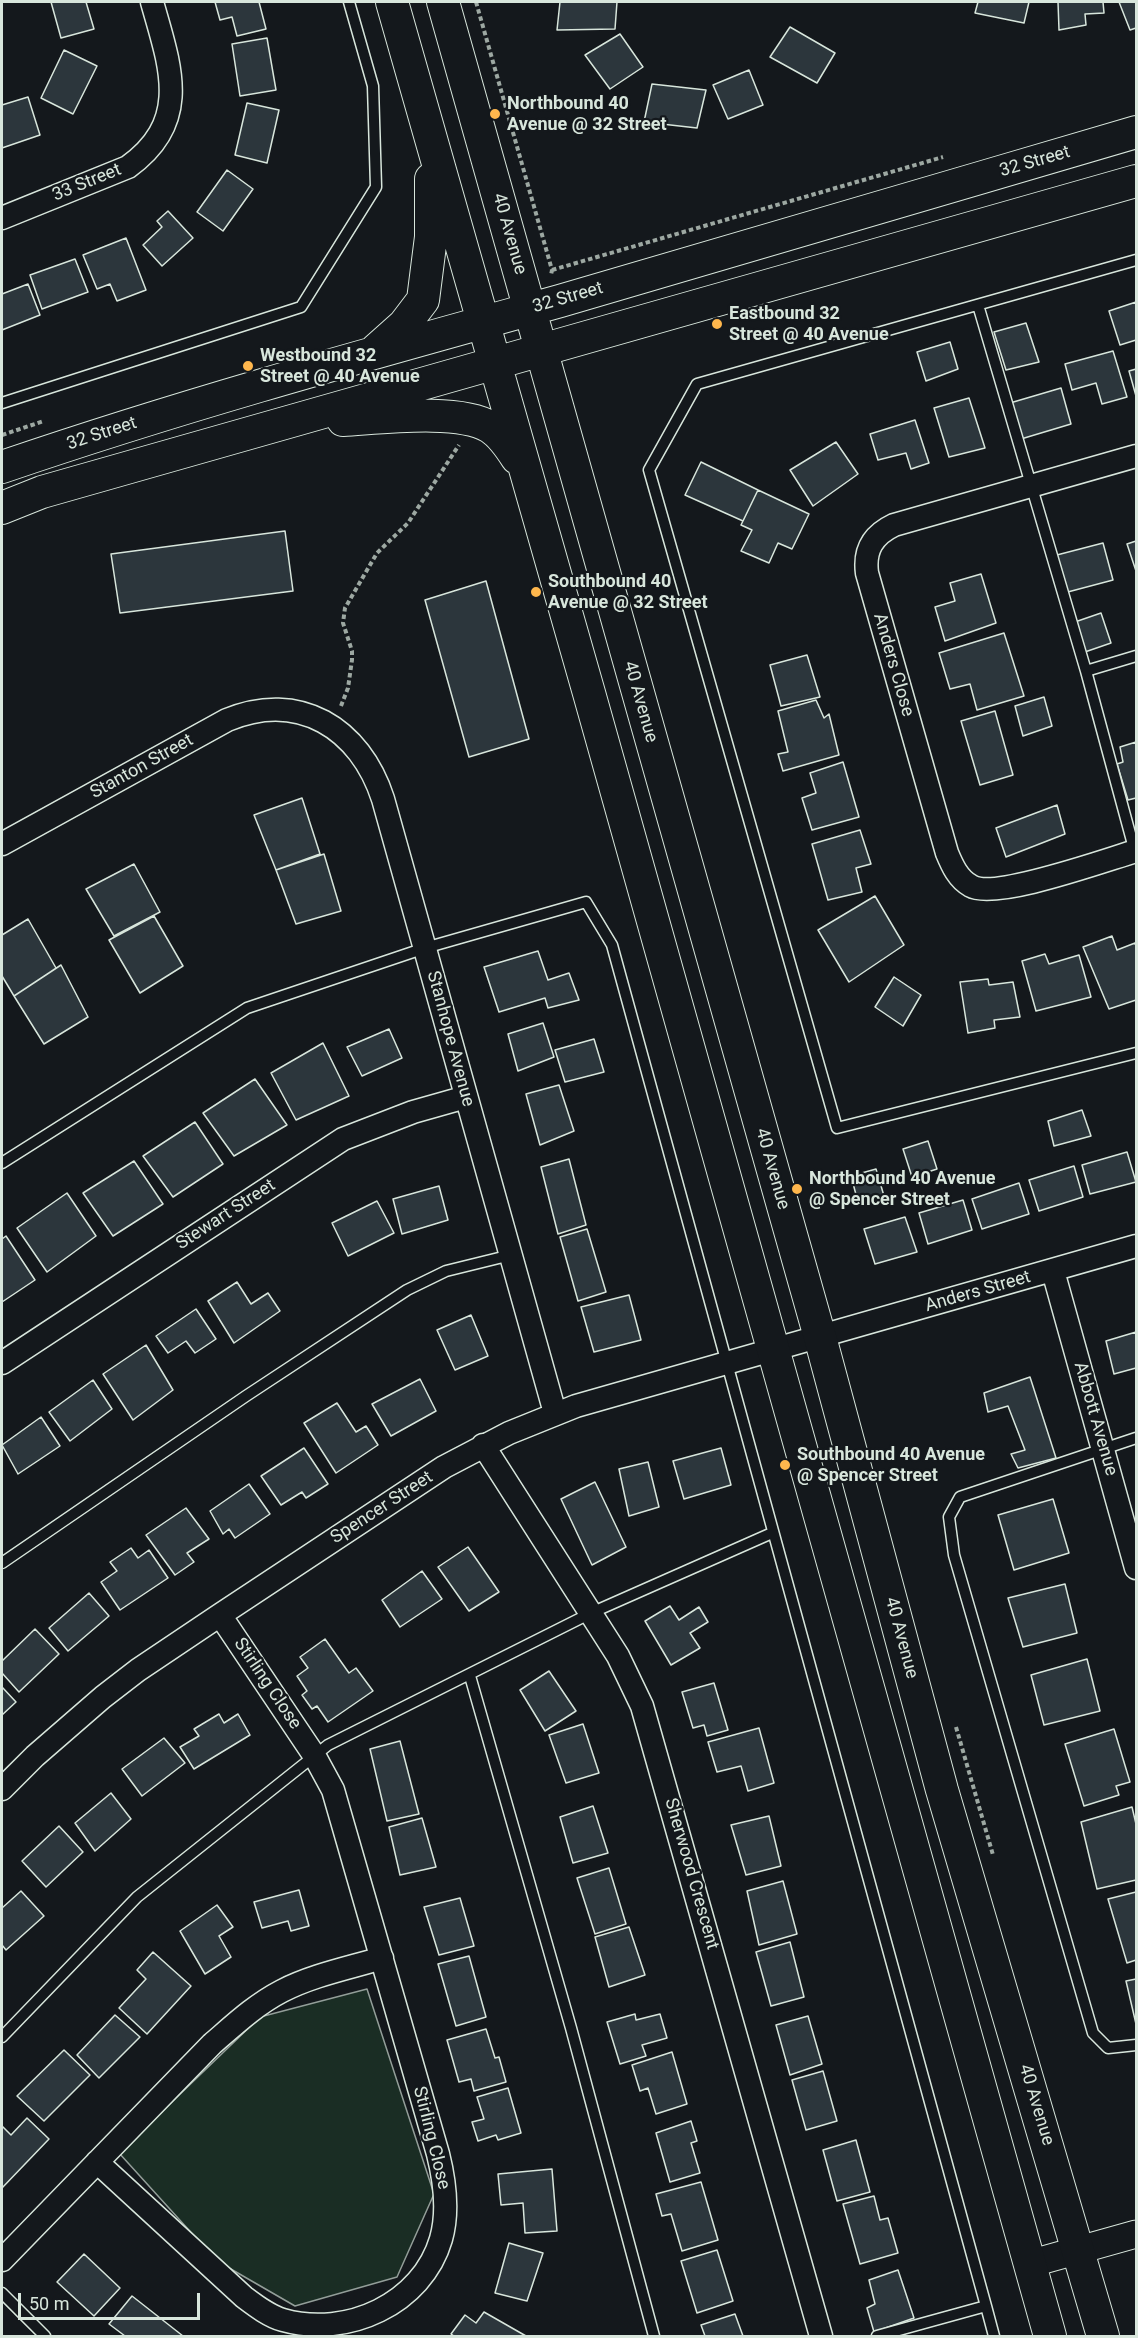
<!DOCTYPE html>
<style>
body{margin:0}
#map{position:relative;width:1138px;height:2338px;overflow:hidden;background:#14181c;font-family:Roboto,sans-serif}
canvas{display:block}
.frame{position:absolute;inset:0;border:3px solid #d8e6dc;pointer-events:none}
.scale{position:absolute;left:18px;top:2293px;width:182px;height:27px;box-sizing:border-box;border:3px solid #d8e6dc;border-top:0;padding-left:8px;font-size:18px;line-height:21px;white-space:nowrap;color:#d8e6dc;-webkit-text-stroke:4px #14181c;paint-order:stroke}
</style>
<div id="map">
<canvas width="1138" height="2338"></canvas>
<div class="frame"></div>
<div class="scale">50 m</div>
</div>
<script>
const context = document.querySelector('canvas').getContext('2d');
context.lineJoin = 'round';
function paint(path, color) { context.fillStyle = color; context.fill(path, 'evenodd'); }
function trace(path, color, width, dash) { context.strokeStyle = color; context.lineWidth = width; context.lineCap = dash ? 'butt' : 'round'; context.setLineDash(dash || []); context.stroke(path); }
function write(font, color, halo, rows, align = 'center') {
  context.font = font + ' Roboto,sans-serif'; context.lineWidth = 4.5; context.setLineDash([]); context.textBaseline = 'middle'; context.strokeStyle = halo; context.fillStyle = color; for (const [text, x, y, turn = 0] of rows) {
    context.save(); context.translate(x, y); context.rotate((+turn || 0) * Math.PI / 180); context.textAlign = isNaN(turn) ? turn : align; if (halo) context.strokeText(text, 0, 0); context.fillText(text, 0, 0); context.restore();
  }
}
const green = new Path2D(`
 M367 1989 434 2194 397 2277 295 2306 217 2261 119 2153 260 2017Z`);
const building = new Path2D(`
 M51 2H86L94 29 61 38Z
 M215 2H259L266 29 237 36 232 17 220 20Z
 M560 2H617L615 29 557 30Z
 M978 2H1029L1024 23 975 13Z
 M1058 2H1103L1104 13 1085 14 1086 25 1059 30Z
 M1119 2H1136V28L1130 30Z
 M790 27 835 53 817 83 770 57Z
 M620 34 643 67 610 89 585 55Z
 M267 38 276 90 240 96 232 44Z
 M64 50 97 66 73 114 41 98Z
 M749 70 763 105 728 119 713 85Z
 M652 84 706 90 697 128 644 122Z
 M28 97 40 135 2 148V105Z
 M247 103 279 110 267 163 235 155Z
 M227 170 253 189 223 231 197 212Z
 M168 211 193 238 162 266 143 245 162 227 157 221Z
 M126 238 146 290 117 301 110 284 97 289 83 255Z
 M75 259 88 292 42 309 30 275Z
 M28 284 40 315 2 330V294Z
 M1136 302V340L1120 345 1109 311Z
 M1026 323 1039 362 1006 370 994 332Z
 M950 342 958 369 926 381 917 352Z
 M1113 351 1127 397 1102 404 1096 383 1072 390 1065 364Z
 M1136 369V396L1129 371Z
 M1061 388 1071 424 1021 439 1010 403Z
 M969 398 985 448 949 457 934 408Z
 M915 420 929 463 911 469 906 453 878 460 870 434Z
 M836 442 858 474 813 506 790 470Z
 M701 462 758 490 743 521 685 495Z
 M758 490 809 514 792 549 778 543 769 563 741 551 752 530 741 525Z
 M285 531 293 591 120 613 111 554Z
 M1136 541V571L1127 544Z
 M1103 543 1113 580 1064 593 1053 556Z
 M981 574 996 623 945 641 935 607 955 601 950 583Z
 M486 581 529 739 469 757 425 600Z
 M1101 613 1111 643 1082 653 1072 623Z
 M1004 633 1024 696 977 710 970 684 950 689 939 653Z
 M807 655 820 697 781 706 770 665Z
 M1044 697 1052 726 1023 736 1015 706Z
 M816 700 824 718 829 714 839 755 783 771 778 754 788 752 778 711Z
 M995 711 1013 775 980 785 961 721Z
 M1136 742V798L1128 800 1117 764 1123 762 1120 747Z
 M843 762 859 817 812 830 802 798 816 793 810 773Z
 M302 798 320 854 276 870 254 815Z
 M1057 805 1065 834 1006 857 996 828Z
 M860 830 871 864 856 868 862 892 828 900 812 844Z
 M324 854 341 911 296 924 276 870Z
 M134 864 160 912 114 936 86 889Z
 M875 896 904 945 849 982 818 930Z
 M154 916 183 966 140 993 109 940Z
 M28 919 56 968 14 996 2 976V935Z
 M1112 936 1117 950 1135 943 1136 946V1000L1109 1009 1083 947Z
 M538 951 548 980 569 973 579 1000 548 1008 545 998 499 1012 484 967Z
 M1045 954 1049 964 1079 955 1091 997 1036 1011 1022 961Z
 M61 965 88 1017 44 1044 14 996Z
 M894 977 921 995 903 1026 875 1007Z
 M988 979 989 985 1013 982 1020 1017 994 1020 995 1028 968 1033 960 982Z
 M543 1023 554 1057 518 1071 508 1034Z
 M389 1029 402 1058 362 1076 347 1047Z
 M594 1039 604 1072 565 1082 555 1050Z
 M323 1043 349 1096 296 1120 271 1073Z
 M255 1079 287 1125 234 1156 203 1113Z
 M559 1085 574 1131 540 1145 526 1094Z
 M1082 1110 1091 1136 1054 1146 1048 1121Z
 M195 1122 223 1164 173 1197 143 1156Z
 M928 1141 937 1169 912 1177 903 1149Z
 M1127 1152 1136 1182 1090 1194 1082 1165Z
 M569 1159 586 1225 558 1234 541 1167Z
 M134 1161 163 1204 113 1236 83 1193Z
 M1074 1166 1083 1197 1039 1211 1029 1180Z
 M876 1169 884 1196 858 1202 851 1176Z
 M1019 1183 1029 1214 982 1229 972 1199Z
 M439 1186 448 1220 402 1234 393 1199Z
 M67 1193 96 1236 47 1272 17 1228Z
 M963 1200 972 1230 928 1244 919 1213Z
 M377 1201 394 1233 348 1256 332 1223Z
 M905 1217 917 1252 875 1264 864 1229Z
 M587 1229 606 1292 578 1301 560 1237Z
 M6 1236 35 1280 2 1302V1239Z
 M237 1282 251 1304 268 1293 280 1311 234 1343 208 1301Z
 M629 1295 641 1340 594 1352 581 1307Z
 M196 1309 216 1339 195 1353 186 1341 168 1353 156 1336Z
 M471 1315 488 1356 455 1370 437 1330Z
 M1136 1332V1368L1114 1374 1106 1341Z
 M146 1345 173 1390 133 1420 103 1374Z
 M1030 1377 1056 1458 1018 1468 1011 1454 1025 1450 1008 1406 988 1412 984 1393Z
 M420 1379 436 1411 391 1436 372 1404Z
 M93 1380 112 1409 70 1441 49 1412Z
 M337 1403 356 1432 366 1426 378 1445 336 1473 304 1423Z
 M41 1417 60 1446 18 1474 2 1445Z
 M304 1448 328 1484 306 1498 302 1492 281 1505 261 1476Z
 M721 1448 731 1485 684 1499 673 1461Z
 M648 1462 659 1507 629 1516 619 1469Z
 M595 1482 626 1547 592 1565 561 1499Z
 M249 1484 270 1514 235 1538 229 1529 223 1534 210 1511Z
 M1053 1499 1069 1553 1014 1570 998 1515Z
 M186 1508 209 1539 187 1553 194 1562 175 1575 146 1535Z
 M468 1547 499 1592 469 1611 438 1567Z
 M131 1548 138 1558 149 1550 168 1578 120 1610 101 1582 117 1571 110 1562Z
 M422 1571 442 1599 400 1627 382 1600Z
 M1065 1584 1077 1633 1023 1647 1008 1598Z
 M89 1593 109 1616 68 1651 49 1628Z
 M670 1606 679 1620 699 1607 708 1622 690 1633 700 1648 671 1665 645 1621Z
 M35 1629 59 1654 19 1692 2 1673V1661Z
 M325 1639 349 1673 356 1668 373 1691 328 1722 317 1706 312 1709 302 1695 307 1691 297 1676 308 1668 300 1657Z
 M1087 1659 1100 1711 1044 1725 1031 1675Z
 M549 1671 576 1711 545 1731 520 1690Z
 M714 1683 728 1730 707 1736 704 1725 693 1728 682 1692Z
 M2 1687 16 1702 2 1715Z
 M219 1714 224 1723 238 1714 250 1735 194 1769 180 1747 199 1736 194 1729Z
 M583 1724 599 1773 566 1783 549 1735Z
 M759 1728 774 1783 748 1791 741 1766 717 1772 708 1742Z
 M1114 1729 1130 1782 1116 1786 1119 1795 1084 1806 1065 1744Z
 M164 1738 185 1763 142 1796 122 1769Z
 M400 1741 419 1814 387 1821 370 1749Z
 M111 1793 131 1819 95 1851 75 1823Z
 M593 1806 608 1853 573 1863 560 1817Z
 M1132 1807 1136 1824V1880L1097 1889 1081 1822Z
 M769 1816 781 1866 746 1875 731 1825Z
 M422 1818 436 1867 400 1875 389 1827Z
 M59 1826 83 1852 46 1887 22 1861Z
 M609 1868 626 1924 595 1934 577 1878Z
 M783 1881 797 1934 759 1945 747 1891Z
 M299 1890 309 1926 291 1931 288 1921 262 1928 254 1902Z
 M21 1891 44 1916 6 1950 2 1945V1908Z
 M1136 1892V1960L1127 1963 1108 1899Z
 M460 1898 474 1946 439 1955 424 1907Z
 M217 1905 233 1927 219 1936 231 1957 205 1974 180 1931Z
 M629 1927 645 1975 609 1987 595 1937Z
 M790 1942 804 1997 771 2006 756 1952Z
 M153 1952 191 1986 147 2034 119 2008 146 1979 137 1970Z
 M469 1956 486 2017 456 2026 438 1964Z
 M1136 1979V2024L1126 1981Z
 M635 2014 636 2020 660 2014 667 2038 642 2045 646 2056 620 2064 607 2022Z
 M115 2015 140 2037 99 2078 77 2055Z
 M808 2016 822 2064 790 2075 776 2025Z
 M486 2029 495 2058 499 2057 506 2082 474 2091 471 2079 459 2082 447 2040Z
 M64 2050 90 2075 44 2121 17 2096Z
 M672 2052 687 2104 656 2114 648 2088 640 2091 632 2065Z
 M823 2071 837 2121 806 2130 792 2080Z
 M508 2088 521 2133 498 2140 496 2135 478 2141 472 2122 484 2119 477 2097Z
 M27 2118 49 2139 2 2188V2126L11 2135Z
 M691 2121 697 2141 691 2143 700 2173 670 2182 656 2133Z
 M856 2140 870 2192 837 2201 823 2150Z
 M552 2169 557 2231 525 2233 523 2203 501 2205 498 2174Z
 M701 2182 718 2240 682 2251 671 2214 662 2216 656 2194Z
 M874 2196 880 2220 888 2218 898 2253 860 2264 843 2204Z
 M509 2243 543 2253 527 2301 495 2293Z
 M717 2250 733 2301 697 2313 681 2261Z
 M84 2254 120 2288 94 2316 57 2282Z
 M898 2270 914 2318 874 2332 867 2308 875 2304 869 2280Z
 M132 2296 183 2336H125L109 2324Z
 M484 2312 526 2336H454L451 2334 465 2315 476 2323Z
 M735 2314 743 2336H705L701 2325Z`);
const path = new Path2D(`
 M476 2 552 270 551 275
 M552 270 943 157
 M2 435 44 421
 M341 706 348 688 352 660V651L343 623 345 608 377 553 408 523 459 445
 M956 1727 993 1855`);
const service = new Path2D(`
 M1136 260 697 384 649 470 837 1128 1136 1053
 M978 305 1086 671 1135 852
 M2 403 301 307 376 187 373 86 349 2
 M1086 671 1136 656
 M2 1163 247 1008 425 948 586 902 612 945 986 2306
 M1136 1438 960 1497 949 1517 954 1555 1093 2033 1108 2048 1136 2045
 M2 1563 246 1396 407 1290 446 1271 511 1255
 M470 1676 571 2028 654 2336
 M2 2037 137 1897 328 1745 591 1613 772 1533
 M2 2293 45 2336
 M877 2336 986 2306 994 2336`);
const minor = new Path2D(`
 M2 218 128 167C192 121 170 66 152 2
 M1136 456 894 525C873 535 864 550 867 573L947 853C952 865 958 879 971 886 995 900 1105 860 1136 851
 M2 844 227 720C299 690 360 728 383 799L555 1413
 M1053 1271 1136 1568
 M2 1363 343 1139 413 1112 466 1097
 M483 1445 618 1656 642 1706 821 2336
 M2 1789 35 1756 103 1697 138 1670 220 1615 444 1467 509 1433 576 1406 1136 1246
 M97 2162 244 2297C256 2306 269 2316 283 2320 347 2338 422 2304 441 2239 449 2211 445 2182 438 2154L333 1790 314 1755 220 1615
 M2 2260 212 2044C234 2025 255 2005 282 1991 313 1975 349 1968 382 1958`);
const tertiary = new Path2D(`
 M1029 2264 1136 2234`);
const secondary = new Path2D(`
 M392 2 589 693 1050 2336
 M443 2 820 1337 942 1790 1103 2336
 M376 350 404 325 423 300 431 237V179
 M343 420C380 418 459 408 490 427 501 434 510 447 517 458
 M2 467C186 404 373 353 560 301 753 246 944 188 1136 132
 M2 508 42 492 1136 181`);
const markers = [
 [495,114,6,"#ffb74d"],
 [717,324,6,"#ffb74d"],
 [248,366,6,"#ffb74d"],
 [536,592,6,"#ffb74d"],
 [797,1189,6,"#ffb74d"],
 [785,1465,6,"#ffb74d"]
];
const poiNames = [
 ["Northbound 40",507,104],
 ["Avenue @ 32 Street",507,125],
 ["Eastbound 32",729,314],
 ["Street @ 40 Avenue",729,335],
 ["Westbound 32",260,356],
 ["Street @ 40 Avenue",260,377],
 ["Southbound 40",548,582],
 ["Avenue @ 32 Street",548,603],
 ["Northbound 40 Avenue",809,1179],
 ["@ Spencer Street",809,1200],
 ["Southbound 40 Avenue",797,1455],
 ["@ Spencer Street",797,1476]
];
const streetNames = [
 ["32 Street",1035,162,-16],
 ["33 Street",87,183,-22],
 ["40 Avenue",509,234,74],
 ["32 Street",568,298,-16],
 ["32 Street",102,434,-18],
 ["Anders Close",893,665,74],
 ["40 Avenue",640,702,74],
 ["Stanton Street",142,767,-29],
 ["Stanhope Avenue",450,1039,75],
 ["40 Avenue",772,1169,74],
 ["Stewart Street",226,1215,-33],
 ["Anders Street",978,1292,-16],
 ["Abbott Avenue",1095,1419,74],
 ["Spencer Street",382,1508,-33],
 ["40 Avenue",901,1638,75],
 ["Stirling Close",267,1684,56],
 ["Sherwood Crescent",691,1874,74],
 ["40 Avenue",1036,2105,73],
 ["Stirling Close",431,2138,76]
];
paint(green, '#1a2d24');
trace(green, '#939e99', 1.5);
paint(building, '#2c363c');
trace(building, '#d8e6dc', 1.5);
trace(service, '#d8e6dc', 13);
trace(minor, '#d8e6dc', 25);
trace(tertiary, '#d8e6dc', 29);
trace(secondary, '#d8e6dc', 34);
trace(path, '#9da8a2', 4, [4.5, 3]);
trace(service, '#14181c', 10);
trace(minor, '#14181c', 22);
trace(tertiary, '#14181c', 27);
trace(secondary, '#14181c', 32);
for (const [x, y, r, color] of markers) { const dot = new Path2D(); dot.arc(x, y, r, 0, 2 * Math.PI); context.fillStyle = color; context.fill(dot); trace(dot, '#14181c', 2); }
write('bold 18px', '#d8e6dc', '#14181c', poiNames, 'left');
write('18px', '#d8e6dc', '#14181c', streetNames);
</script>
